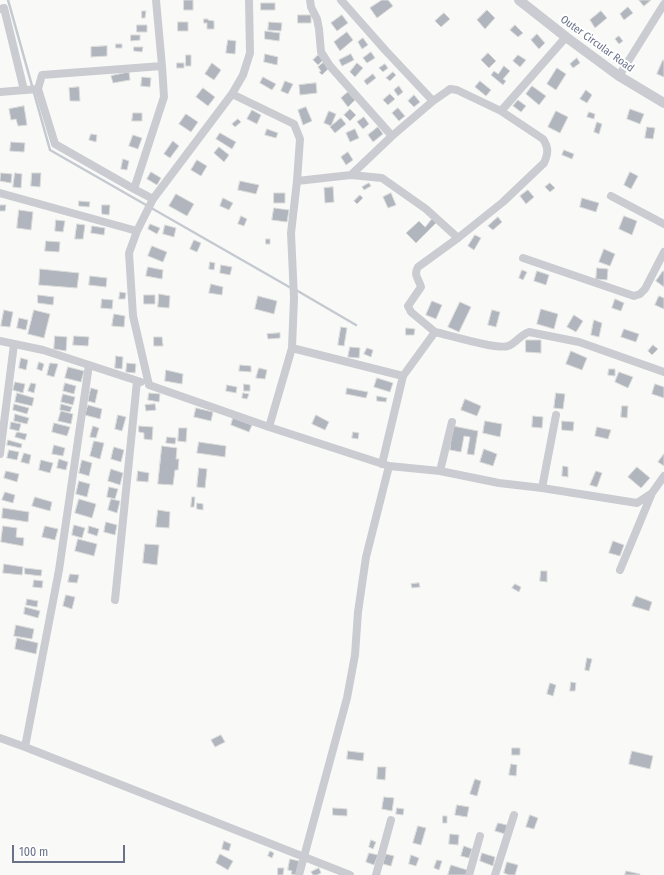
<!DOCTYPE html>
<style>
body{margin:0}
#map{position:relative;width:664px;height:875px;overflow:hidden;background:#f9faf8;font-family:"Fira Sans Condensed",sans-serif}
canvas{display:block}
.scale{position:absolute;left:12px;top:845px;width:113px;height:18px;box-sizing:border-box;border:2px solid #697289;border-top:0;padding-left:5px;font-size:12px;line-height:14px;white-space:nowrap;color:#697289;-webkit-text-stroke:3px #fff;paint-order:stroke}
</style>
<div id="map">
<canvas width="664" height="875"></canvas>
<div class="scale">100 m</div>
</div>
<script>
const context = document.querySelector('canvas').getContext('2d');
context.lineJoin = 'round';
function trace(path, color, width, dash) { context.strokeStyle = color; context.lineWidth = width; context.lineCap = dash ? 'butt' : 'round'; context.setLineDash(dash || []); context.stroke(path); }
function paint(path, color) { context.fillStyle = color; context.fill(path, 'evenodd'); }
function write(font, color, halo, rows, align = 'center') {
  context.font = font + ' "Fira Sans Condensed",sans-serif'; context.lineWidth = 4; context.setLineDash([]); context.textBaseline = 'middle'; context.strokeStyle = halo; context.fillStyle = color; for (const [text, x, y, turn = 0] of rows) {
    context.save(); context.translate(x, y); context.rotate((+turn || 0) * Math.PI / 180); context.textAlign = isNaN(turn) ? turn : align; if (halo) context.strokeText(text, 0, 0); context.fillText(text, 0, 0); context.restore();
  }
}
const stream = new Path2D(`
 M8 0 50 150 291 288
 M296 290 356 325`);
const building = new Path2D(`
 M184 0H193V10H184Z
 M382 0H388L393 6 377 18 370 8Z
 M639 0H651L644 6Z
 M261 3H275V10H261Z
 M628 7 633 13 624 20 620 14Z
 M487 10 495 18 485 29 477 20Z
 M142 11H146L145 18H142Z
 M601 11 607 18 595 28 590 20Z
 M444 13 450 19 441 27 435 21Z
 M298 15H311V23H298Z
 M342 15 348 23 337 31 331 23Z
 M204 19H208V20L214 21V29H207V23H204Z
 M178 22H188V31H178Z
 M269 22 282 23 281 31 268 30Z
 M137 25H147V32H137Z
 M515 25 523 33 518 37 510 30Z
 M265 31 280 33 279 41 265 39Z
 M347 32 353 40 340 51 334 42Z
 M537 34 545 43 539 49 531 40Z
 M131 35H140V40L131 41Z
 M619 36 623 41 619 44 615 39Z
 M363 38 368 45 362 49 358 42Z
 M228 40 236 41 235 54 226 53Z
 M116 44H122V48H116Z
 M107 46V56L91 57V47Z
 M134 47H143L142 52 134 51Z
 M371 52 375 58 367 63 363 58Z
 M488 53 496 61 489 68 481 60Z
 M265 54 278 57 277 65 264 62Z
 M351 54 354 60 342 66 339 60Z
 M186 55H191V66H186Z
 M318 55 323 60 318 65 313 60Z
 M518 55 526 60 520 67 513 61Z
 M577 58 580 63 573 68 570 64Z
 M663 60 664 61V77L657 74Z
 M324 62 329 68 322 75 319 72 321 71 318 67Z
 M177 63H184V68H177Z
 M212 63 221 70 214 80 205 74Z
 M357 63 363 68 355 77 350 72Z
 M385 64 388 68 383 72 379 68Z
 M504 66 510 71 503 79 506 81 503 85 491 75 494 71 498 74Z
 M557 68 566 74 556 90 547 84Z
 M129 72 130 80 113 83 111 76Z
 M393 72 396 75 390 81 386 78Z
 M373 74 376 78 367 85 364 81Z
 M142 77 151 78 150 87 141 86Z
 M263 77 276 84 272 90 260 83Z
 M285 81 293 84 288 94 281 91Z
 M480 81 491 90 486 96 475 87Z
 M316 83 317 93 300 95 299 85Z
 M399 86 403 92 398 96 394 90Z
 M532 86 546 96 539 105 526 94Z
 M79 87 80 101H70L69 88Z
 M203 88 215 97 208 106 196 97Z
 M586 90 592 95 587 103 580 99Z
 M348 92 355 100 348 107 341 98Z
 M390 94 395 99 388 105 383 100Z
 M414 95 420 102 414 107 408 101Z
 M518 100 526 106 521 112 513 106Z
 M24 106 27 125 18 126 16 119 11 120 9 109Z
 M306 107 312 121 303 125 298 110Z
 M398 108 405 116 399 121 392 113Z
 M350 109 356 115 350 121 344 115Z
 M630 109 644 114 640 124 627 119Z
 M252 110 261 115 257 124 247 119Z
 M329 111 336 114 331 126 324 123Z
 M556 111 568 117 560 133 548 127Z
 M589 112 595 114 594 119 587 117Z
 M133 113H142V121H132Z
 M186 114 198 122 191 132 179 124Z
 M364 117 369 124 363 129 357 122Z
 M341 118 346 124 335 133 330 127Z
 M238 119 241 122 235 127 232 124Z
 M597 122 602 124 599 134 594 132Z
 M378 127 383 134 373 142 368 135Z
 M647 127 655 128 653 139 645 138Z
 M267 129 278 133 276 138 265 135Z
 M355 129 359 138 350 142 346 133Z
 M220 133 236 142 232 149 216 139Z
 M91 134 97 135 96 142 89 140Z
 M133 135 142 138 138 149 129 146Z
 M173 141 179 146 170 158 164 154Z
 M11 142 25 143 24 152 10 151Z
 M219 147 229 155 224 162 214 153Z
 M564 150 574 154 572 159 562 155Z
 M348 152 353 160 346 165 341 157Z
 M123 159 129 161 127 170 121 169Z
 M197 160 207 166 201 176 191 170Z
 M151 172 161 178 157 185 147 179Z
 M630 172 638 176 631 189 624 185Z
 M1 173 12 174 11 183 0 181Z
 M15 173 22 174 21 188 13 187Z
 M32 173H41L40 187 31 186Z
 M240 181 259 185 256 194 238 190Z
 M369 183 371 186 364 190 362 187Z
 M550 183 555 188 550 192 545 187Z
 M333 187 334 202 325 203 324 188Z
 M528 190 534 197 526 204 520 196Z
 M274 193H285V203H274Z
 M391 193 396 205 388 208 383 197Z
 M176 194 194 204 187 216 169 206Z
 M360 195 363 198 357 204 354 201Z
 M223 198 233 203 229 210 220 206Z
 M582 198 599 203 596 212 580 207Z
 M79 201 90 202 89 207 79 206Z
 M0 205H6L5 211H0Z
 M102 205H110L109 215 102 214Z
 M274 208 289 210 287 222 272 220Z
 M19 210 33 212 31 230 17 228Z
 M241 216 247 219 244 226 238 224Z
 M624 216 637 221 632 235 619 229Z
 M498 217 502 222 493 230 488 226Z
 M432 219 436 223 416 243 406 233 419 221 425 227Z
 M56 220 65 221 63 232 55 231Z
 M77 224 85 225 83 239H75Z
 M150 224 160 228 157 234 148 229Z
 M165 225 176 228 174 237 163 234Z
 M92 226 105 228 104 235 91 233Z
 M475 235 481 238 474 250 468 246Z
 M266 239H270V244H266Z
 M194 240 201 243 197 252 190 249Z
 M46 241 60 242 59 252 45 251Z
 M152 246 167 252 163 262 148 256Z
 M604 249 615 254 610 266 599 262Z
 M210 262 215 263 214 270 209 269Z
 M221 265 232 267 230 275 220 273Z
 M148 267 163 270 162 279 146 276Z
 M597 268 608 269 607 280 596 279Z
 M40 269 79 273 77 288 39 285Z
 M522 270 527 272 523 280 519 278Z
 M537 271 549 275 546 285 534 281Z
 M663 271H664V287L656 281Z
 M90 276 107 278 106 287 89 285Z
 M211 284 223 287 222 295 209 293Z
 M120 292 126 293 125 299H119Z
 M159 294 170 296 169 308 158 307Z
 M38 295 54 297 53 305 38 303Z
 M144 295H155V304H144Z
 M258 296 277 301 274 314 255 309Z
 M659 296 664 298V309L655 305Z
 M102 299 113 300 112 309 101 308Z
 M615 299 624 303 621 311 612 308Z
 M432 301 442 305 436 319 426 315Z
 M460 302 471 307 459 332 448 327Z
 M541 309 558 314 554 329 537 324Z
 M4 310 13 312 10 327 1 326Z
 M34 310 50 314 44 338 28 334Z
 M492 310 500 312 496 327 488 325Z
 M114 314 125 316 124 327 112 326Z
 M574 315 583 321 576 332 567 327Z
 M19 318 28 320 26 330 17 328Z
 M594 320 602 323 599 337 591 335Z
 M341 327 347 328 344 346 338 345Z
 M406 328 415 329 414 335H406Z
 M624 329 639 334 636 342 621 337Z
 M280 333V338L268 339 267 334Z
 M55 336 67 337 66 351 54 349Z
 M74 336 89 337 88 346 73 345Z
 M154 337H162L163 346H154Z
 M526 340H541V353L526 352Z
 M653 345 658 349 652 355 648 351Z
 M350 347 360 348 359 358 348 357Z
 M367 348 373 350 371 357 364 354Z
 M571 351 587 358 582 370 566 364Z
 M116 356 123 357 122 369 115 368Z
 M21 358 28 360 26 370 19 368Z
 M39 362 44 364 42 371 37 369Z
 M50 363 58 364 54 377 47 375Z
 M127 363 136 364 135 373 126 372Z
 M240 365 251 366V372L239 371Z
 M68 367 84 371 81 382 65 378Z
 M259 368 267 370 265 379 256 378Z
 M609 369H615V376L608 375Z
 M166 370 183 374 182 384 165 381Z
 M619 372 633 377 628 388 615 382Z
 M377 378 393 383 390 392 374 387Z
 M15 382 25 384 23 393 13 390Z
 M31 383 36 384 34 393 28 391Z
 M65 383 76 386 74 394 63 391Z
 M244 384 250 385V391H244Z
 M655 384 664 387V398L652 394Z
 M227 385 237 387 236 393 226 391Z
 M91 388 98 390 95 403 88 401Z
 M347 388 368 392 366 398 346 394Z
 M17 393 34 398 32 406 15 402Z
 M149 393 160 394 159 402 148 400Z
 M243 393 249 394 247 399 242 398Z
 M556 393 565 394 563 409 554 408Z
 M63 394 75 397 73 405 61 402Z
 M377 396 387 398 386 402 377 401Z
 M465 399 481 406 477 416 461 410Z
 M14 404 29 408 27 414 13 410Z
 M61 404 72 407 70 412 60 410Z
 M155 404 156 410 146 411 145 405Z
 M88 405 102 409 100 419 85 415Z
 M622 406H628L627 418 621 417Z
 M196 408 213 412 211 421 194 417Z
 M61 411 73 414 71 424 58 421Z
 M15 414 29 418 27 424 14 421Z
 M118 415 126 417 122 431 115 429Z
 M316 415 329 422 325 430 312 424Z
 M533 416 543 417 542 428 532 427Z
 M233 418 252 425 249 432 231 425Z
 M485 421 502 424 500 437 483 433Z
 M562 421 574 422 573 431 562 430Z
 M11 422 21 424 19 431 10 429Z
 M54 423 70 427 67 436 52 432Z
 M93 426 99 428 96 438 90 437Z
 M139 426 153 427 152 440 144 439V433L139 432Z
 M453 426 478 431 474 455 467 454 470 437 464 436 461 452 450 450Z
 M597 427 611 430 608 439 595 436Z
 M179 428H187L186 442 178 441Z
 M17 432 27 434 25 440 15 437Z
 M353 432 359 433 358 439 352 438Z
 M167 437 176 438 175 444 166 443Z
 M8 440 22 444 21 448 7 445Z
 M94 441 104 443 100 459 90 456Z
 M199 442 226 446 225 457 197 453Z
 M54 445 65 448 63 456 52 454Z
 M162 446 177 448 176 459H179L178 470H175L173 485 158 484Z
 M114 447 124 450 121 462 111 459Z
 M484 449 497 454 493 466 480 462Z
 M9 450 19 452 17 460 7 458Z
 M24 453 31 455 29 464 21 462Z
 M664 454V466L658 462Z
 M59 459 68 462 66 470 57 468Z
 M41 460 53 463 50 473 39 470Z
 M82 460 92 463 89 476 79 473Z
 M563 466 568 467V477L562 476Z
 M637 467 650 478 641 488 628 477Z
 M199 468 207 469 205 488 197 487Z
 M111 469 123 473 120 485 108 481Z
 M6 471 19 474 17 482 4 478Z
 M138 471 149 473 148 482 137 481Z
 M596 471 602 473 597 487 590 485Z
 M79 481 90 484 87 497 76 494Z
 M109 487 118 489 115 499 107 497Z
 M5 492 15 495 13 503 2 500Z
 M35 497 52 502 50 511 32 506Z
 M192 497H195L194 507H191Z
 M79 499 96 504 92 518 75 513Z
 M111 499 120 501 117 513 108 510Z
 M197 503 203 504V510L197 509Z
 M3 508 29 512 28 522 2 518Z
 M158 510 170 512 169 528 156 527Z
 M106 522 117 525 115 535 104 532Z
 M74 525 85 528 82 538 72 535Z
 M3 526 17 528 16 537 24 538 23 546 1 542Z
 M45 526 58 529 55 540 42 537Z
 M89 526 99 529 97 536 88 533Z
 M78 539 97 544 94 556 75 551Z
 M613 541 624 545 620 556 609 553Z
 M145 544 159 545 157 565 143 563Z
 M4 564 23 567 22 575 3 573Z
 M25 568 42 570 41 576 25 574Z
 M541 571H547V582L540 581Z
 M70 574 79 575 77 583 68 582Z
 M34 580 43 581 42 588 33 587Z
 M419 583 420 587 412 588 411 584Z
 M515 584 521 587 519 592 512 588Z
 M66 595 75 597 72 609 63 606Z
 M636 596 652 602 649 611 632 606Z
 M27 599 38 601 37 607 26 605Z
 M25 607 40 611 38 618 24 614Z
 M16 625 34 629 32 639 14 636Z
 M17 638 38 643 36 654 15 649Z
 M587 658 592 659 589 671 585 670Z
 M571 682 576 683 575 691H570Z
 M550 683 556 685 553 696 547 694Z
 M221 735 225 742 215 747 211 740Z
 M512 748H520V755H512Z
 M348 751 364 753 363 761 347 759Z
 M632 751 653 756 650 769 629 764Z
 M511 764 517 765 516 776 509 775Z
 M378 767H386L385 780 377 779Z
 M475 779 481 781 477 796 470 794Z
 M384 797 394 798 392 811 382 809Z
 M457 805 469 807 467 817 455 815Z
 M333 808 347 809V816L333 815Z
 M397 808 404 809 403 815 396 814Z
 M530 815 538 818 534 829 526 827Z
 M443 816H447V823H443Z
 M498 823 507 825 505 834 495 831Z
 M418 826 426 828 421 845 413 843Z
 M450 834 459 835 458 845 449 844Z
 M371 840 376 842 373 849 369 847Z
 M224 841 231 844 229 851 222 849Z
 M464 846 472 849 469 858 461 856Z
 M270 851 274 853 272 858 268 856Z
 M369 853 378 855 374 865 366 862Z
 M482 853 495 857 493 866 480 861Z
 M220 854 233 861 228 870 216 863Z
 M386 854 394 856 391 866 383 864Z
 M411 855 419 858 416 866 409 864Z
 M290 859 299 861 296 875 291 874 292 871 288 870Z
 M437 860 442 861 439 870 434 868Z
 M507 862 518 865 515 875H509L504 873Z
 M451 865 467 870 466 875H448Z
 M278 868H284L283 875H278Z
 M319 868 321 873 317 875H313L311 872Z
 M626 871 640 874V875H625Z`);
const minor = new Path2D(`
 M156 0 162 66
 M249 0 250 53 243 75 232 94 153 199 137 231 129 253 133 316 149 385 269 427 389 466 440 471 499 483 542 488 637 503 652 493 664 476
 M310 0 311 7 317 19 319 29 321 52 330 66 392 136 351 175
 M341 0 386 51 433 101
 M0 9 4 8 24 90
 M619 76 664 4
 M38 89 42 75 162 66 164 97 134 189
 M0 92 38 89 55 144 134 189 153 199
 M232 94 294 124 300 139 297 181
 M392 136 433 101 446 92 450 89 457 90 501 111
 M0 193 137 231
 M611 196 664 224
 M523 258 634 296 640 294 645 289 664 252
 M435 332 411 312 408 306 421 287C419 279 413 275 418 267L458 238 503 202 544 163C548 154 549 148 543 139L501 111 566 37
 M0 341 43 350 141 382
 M292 348 403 376
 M269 427 292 348 294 298 291 233 297 181 351 175 382 178 426 209 458 238
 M0 454 14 344
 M382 464 403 376 435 332C449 335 497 350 508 346 515 344 520 335 529 332L579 342 664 372
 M440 471 452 422
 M542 488 556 415
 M620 570 652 493
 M115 600 137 381
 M0 738 25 747 350 875
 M25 747 59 570 89 365
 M299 875 347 698 355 655 358 612 366 557 389 466
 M376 875 391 820
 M469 875 480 836
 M495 875 514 815`);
const tertiary = new Path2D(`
 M519 0 566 37 619 76 664 103`);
const streetNames = [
 ["Outer Circular Road",597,44,36]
];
trace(stream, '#c5cad1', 2.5);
paint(building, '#b0b5be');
trace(building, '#dbdcda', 1);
trace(minor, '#cbccd1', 8);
trace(tertiary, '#cbccd1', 10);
write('11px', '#697289', '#fff', streetNames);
</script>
